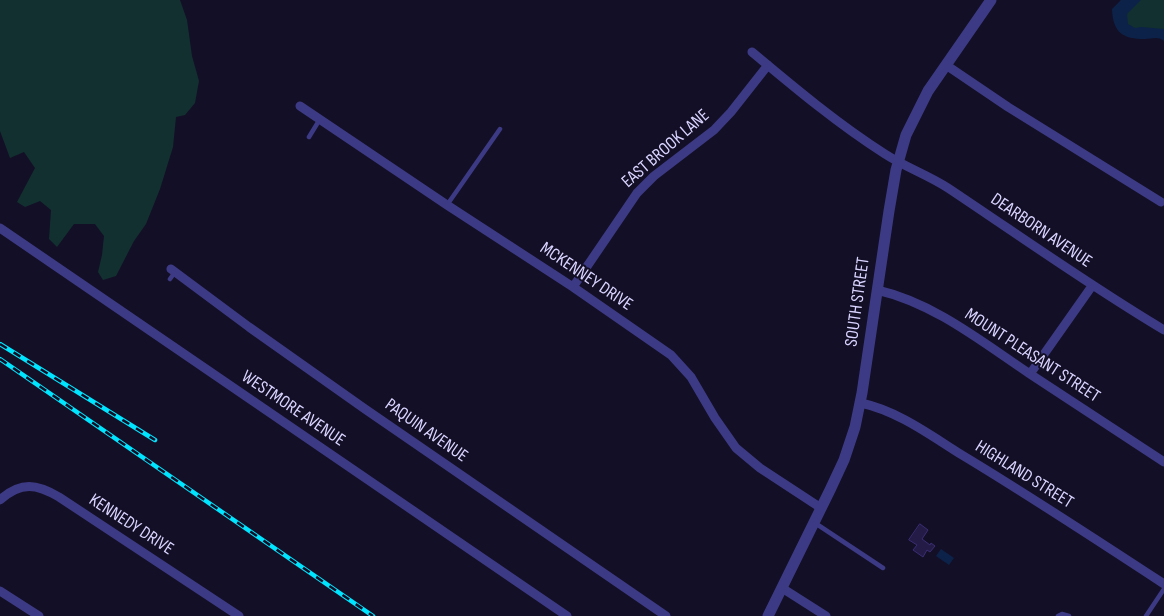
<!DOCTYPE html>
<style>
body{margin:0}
canvas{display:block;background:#130f26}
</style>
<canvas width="1164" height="616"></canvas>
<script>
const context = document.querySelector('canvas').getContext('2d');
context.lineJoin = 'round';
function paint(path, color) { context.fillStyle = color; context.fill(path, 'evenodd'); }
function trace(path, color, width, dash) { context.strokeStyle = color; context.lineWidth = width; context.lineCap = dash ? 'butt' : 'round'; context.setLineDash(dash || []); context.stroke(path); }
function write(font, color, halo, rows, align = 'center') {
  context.font = font + ' "Sofia Sans Condensed",sans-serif'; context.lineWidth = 4; context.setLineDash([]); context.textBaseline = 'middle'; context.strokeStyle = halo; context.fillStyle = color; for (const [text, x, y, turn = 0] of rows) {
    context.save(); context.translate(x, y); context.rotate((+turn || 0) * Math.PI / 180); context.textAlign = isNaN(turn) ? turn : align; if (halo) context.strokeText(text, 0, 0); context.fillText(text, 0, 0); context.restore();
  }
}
const green = new Path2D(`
 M0 0H180L187 20 192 56 199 81 195 103 185 115 176 117 173 147 160 189 146 224 134 241 116 276 103 280 98 272 102 255 104 236 95 224H74L57 247 49 239 51 210 40 201 25 207 17 202 35 168 24 152 10 158 0 131Z
 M1131 0H1164V34L1127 31 1125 5Z`);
const water = new Path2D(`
 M1121 0H1141L1127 14 1128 24 1135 28 1141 27 1164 29V41C1158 36 1152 39 1145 39 1123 39 1113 33 1112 9Z
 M941 549 954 558 949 565 936 556Z`);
const building = new Path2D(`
 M920 524 928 530 922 539 930 545 931 543 935 546 930 552 927 550 923 557 913 550 917 545 909 540Z`);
const service = new Path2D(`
 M309 137 320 119
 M447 205 500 129
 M170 279 175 272
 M815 523 883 568
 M1058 616 1062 614 1069 616
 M1146 616 1164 589`);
const minor = new Path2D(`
 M752 52C795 88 838 124 885 154 905 167 928 175 948 188 1020 236 1090 286 1164 330
 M946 65 1008 107 1161 202
 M300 106 447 205 573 287 671 355 691 377 715 418 736 448 760 468 821 508
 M0 228 567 616
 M171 269 249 327 365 409 666 616
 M573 287 637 193 654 176 714 130 731 112 768 65
 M877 290C934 303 982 342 1030 374 1074 403 1119 432 1164 462
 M1030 374 1092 286
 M861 403C898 411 930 435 962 455 1030 496 1097 540 1164 584
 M0 500C21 481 37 484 59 497L239 616
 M782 588 826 616
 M0 591 39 616`);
const tertiary = new Path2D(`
 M768 616 830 490 844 460 855 427 862 393 889 211 896 170 906 135 928 91 991 0`);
const rail = new Path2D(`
 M0 344 155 440
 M0 359 373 616`);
const streetNames = [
 ["EAST BROOK LANE",666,149,-41],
 ["DEARBORN AVENUE",1041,231,34],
 ["MCKENNEY DRIVE",586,277,34],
 ["SOUTH STREET",858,302,-82],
 ["MOUNT PLEASANT STREET",1032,356,33],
 ["WESTMORE AVENUE",293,409,34],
 ["PAQUIN AVENUE",426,431,35],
 ["HIGHLAND STREET",1024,475,32],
 ["KENNEDY DRIVE",131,525,33]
];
paint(green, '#12302f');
paint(water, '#0c2248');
paint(building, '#241b47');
trace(building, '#3b2d73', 1);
trace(service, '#3d3a85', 4.5);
trace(minor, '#3d3a85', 9);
trace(tertiary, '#3d3a85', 11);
trace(rail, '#00e5ff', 4.5);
trace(rail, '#130f26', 2.5, [8]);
write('18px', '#d9d4ff', '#130f26', streetNames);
</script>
